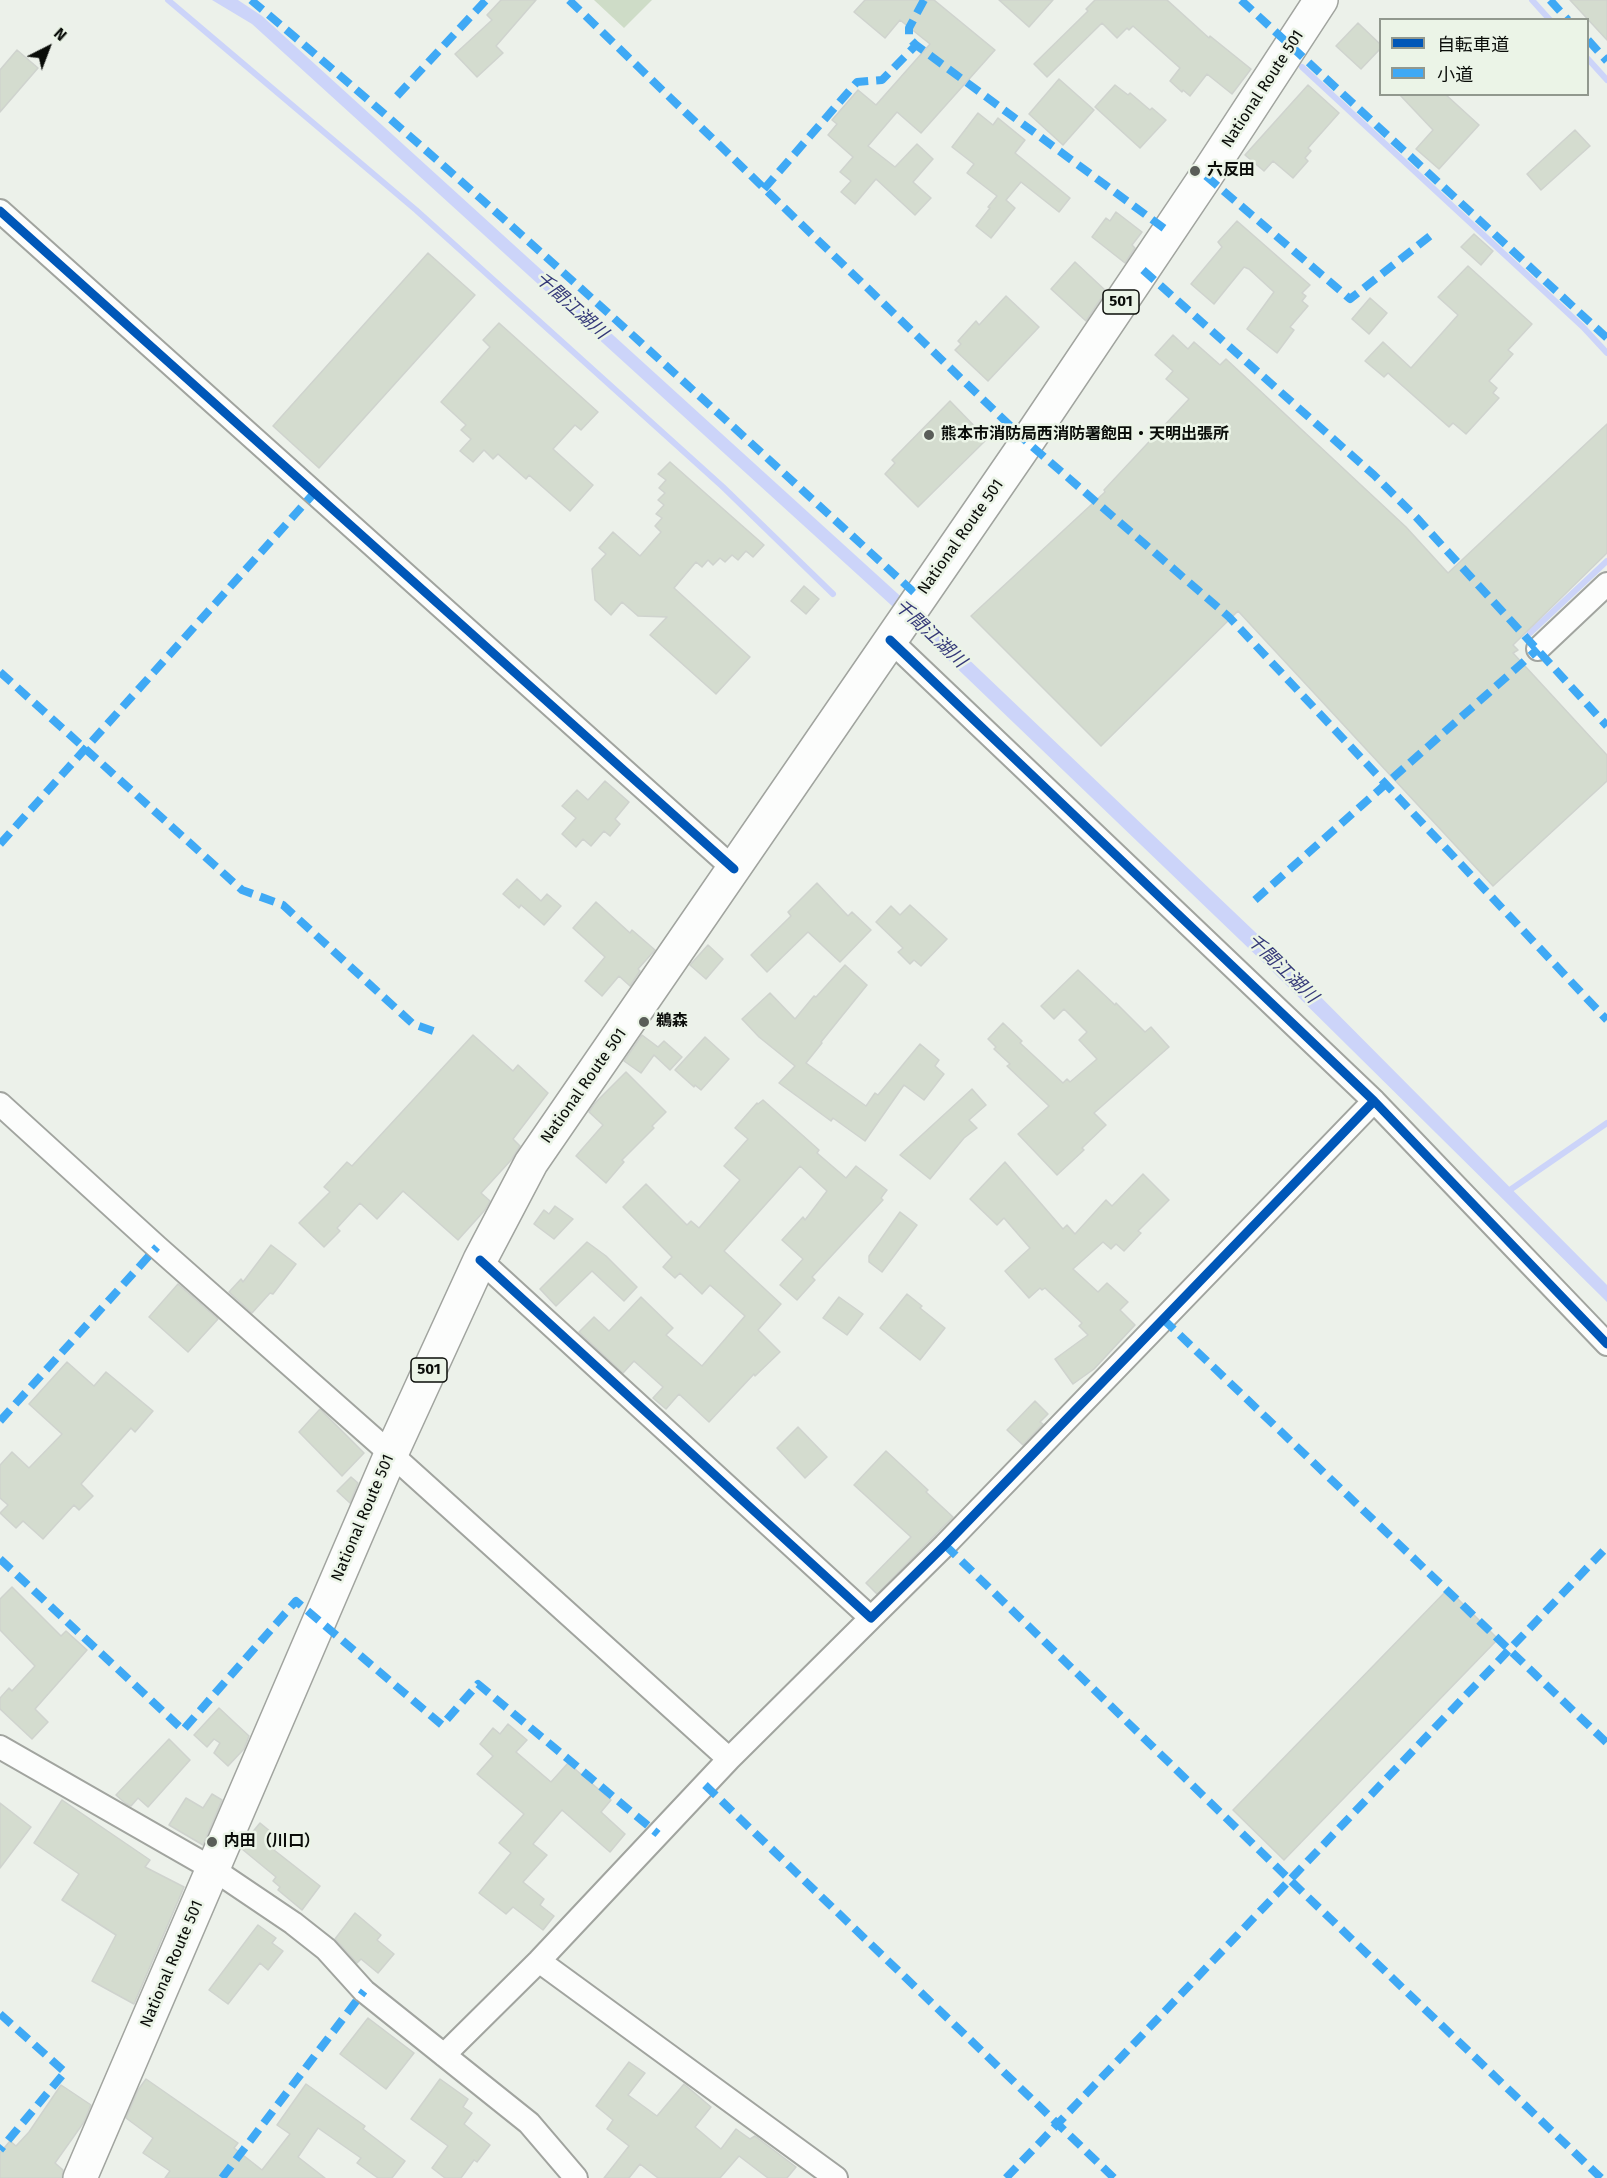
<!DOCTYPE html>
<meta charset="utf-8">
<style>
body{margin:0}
#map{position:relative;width:1607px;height:2178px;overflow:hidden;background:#ecf1ea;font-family:"Fira Sans","Noto Sans JP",sans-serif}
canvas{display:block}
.legend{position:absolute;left:1379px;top:18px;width:210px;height:78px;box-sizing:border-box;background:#ebf4e7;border:2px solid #91988e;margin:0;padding:8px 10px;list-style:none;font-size:18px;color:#0a0d09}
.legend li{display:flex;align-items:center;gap:12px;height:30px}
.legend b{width:30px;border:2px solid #91988e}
.north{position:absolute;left:18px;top:18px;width:60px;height:60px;-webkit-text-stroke:4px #ebf4e7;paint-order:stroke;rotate:42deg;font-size:16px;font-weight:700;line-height:24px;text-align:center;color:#0a0d09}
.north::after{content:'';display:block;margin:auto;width:21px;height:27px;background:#0a0d09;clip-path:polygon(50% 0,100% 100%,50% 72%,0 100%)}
</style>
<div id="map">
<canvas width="1607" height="2178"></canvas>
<ul class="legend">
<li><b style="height:8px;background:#0057b8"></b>自転車道</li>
<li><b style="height:8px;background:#3fa9f5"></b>小道</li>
</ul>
<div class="north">N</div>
</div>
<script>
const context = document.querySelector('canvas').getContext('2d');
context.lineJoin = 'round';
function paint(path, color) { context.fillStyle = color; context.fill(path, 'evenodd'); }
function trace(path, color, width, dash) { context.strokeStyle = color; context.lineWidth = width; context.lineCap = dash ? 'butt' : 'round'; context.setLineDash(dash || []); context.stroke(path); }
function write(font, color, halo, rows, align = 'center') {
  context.font = font + ' "Fira Sans","Noto Sans JP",sans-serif'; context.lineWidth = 5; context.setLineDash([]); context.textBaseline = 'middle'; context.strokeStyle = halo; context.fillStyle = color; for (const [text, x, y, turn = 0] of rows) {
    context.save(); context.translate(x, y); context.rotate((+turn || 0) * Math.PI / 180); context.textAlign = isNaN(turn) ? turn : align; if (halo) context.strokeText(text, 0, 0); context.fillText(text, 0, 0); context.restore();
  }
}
const green = new Path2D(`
 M594 0H652L624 28Z`);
const water = new Path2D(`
 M212 0H238L262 16 941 633 1274 950 1607 1285V1302L1265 964 891 605 252 24Z`);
const stream = new Path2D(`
 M168 0 416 210 723 487 833 594
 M1532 0 1550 20
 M1588 59 1607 80
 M1302 67 1583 327 1607 353
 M1530 633 1607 561
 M1507 1192 1607 1123`);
const building = new Path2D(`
 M501 0H536L496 46 503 53 477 77 455 54 492 20 487 15Z
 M865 0H934L995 50 921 133 897 112 868 146 895 167 917 144 933 159 913 182 931 198 915 215 876 179 855 204 841 192 851 181 840 172 853 157 828 135 837 124 832 120 858 90 876 105 930 44 900 20 885 38 854 12Z
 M999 0H1053L1029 27Z
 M1095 0H1167L1209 38 1210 36 1251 69 1232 94 1207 74 1190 96 1183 90 1182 92 1170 81 1180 68 1133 26 1129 30 1127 28 1117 38 1102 23 1047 77 1034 64 1088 11 1086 9Z
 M1570 0H1607V40Z
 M1358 23 1380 44V49L1361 69 1336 46Z
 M17 50 38 68 0 112V70Z
 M1059 79 1094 110 1063 145 1029 114Z
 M1115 85 1128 95 1130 93 1150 110 1152 108 1166 120 1140 148 1095 107Z
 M1308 85 1339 113 1308 148 1311 151 1305 158 1308 161 1293 178 1273 161 1264 171 1245 155Z
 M1399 94H1445L1479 125 1439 169 1416 149 1433 130Z
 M978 113 993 125 998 118 1025 140 1015 153 1070 198 1059 212 1021 182 1006 200 1015 208 991 238 976 226 990 208 988 207 997 196 967 173 974 164 952 147Z
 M1575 130 1590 146 1541 190 1527 174Z
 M1116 212 1142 232 1132 245 1135 248 1125 263 1092 237 1106 218 1110 221Z
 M1237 221 1310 285 1302 293 1306 296 1302 301 1308 306 1290 327 1294 330 1277 353 1247 329 1274 292 1249 269 1244 267 1214 304 1191 284 1222 247 1218 242Z
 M1474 234 1493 251 1481 265 1461 247Z
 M428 253 475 295 319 468 273 426Z
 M1075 262 1106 291 1086 321 1051 289Z
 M1468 266 1532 324 1508 350 1513 354 1489 381 1497 388 1493 393 1499 398 1466 434 1453 423 1449 427 1388 373 1384 377 1365 361 1383 342 1411 368 1458 315 1438 297Z
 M1006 296 1039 327 988 381 955 350 961 344 958 341 976 321 979 325Z
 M1370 298 1387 313 1369 334 1352 319Z
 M499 323 598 412 581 430 575 425 553 449 593 485 570 511 529 475 526 479 498 454 493 459 484 450 473 462 460 451 471 439 461 430 466 425 441 402 490 347 483 340Z
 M1173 335 1188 349 1194 342 1220 365 1226 359 1406 527 1448 573 1607 424V553L1513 645 1518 650 1513 653 1607 755V781L1493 886 1238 611 1101 746 971 616 1105 492 1104 490 1189 399 1166 379 1173 371 1155 355Z
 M950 401 987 439 918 507 885 474 895 463 892 460Z
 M670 462 764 545 753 557 746 551 738 560 732 555 725 562 720 558 713 565 708 560 702 567 696 562 674 588 750 657 716 694 650 635 667 617 638 616 622 602 611 615 595 600 592 569 606 554 599 548 613 532 640 556 661 532 655 526 662 518 656 514 664 505 658 500 665 493 659 488 666 480 658 474Z
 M804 586 819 599 806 614 791 601Z
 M605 781 629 802 615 819 620 824 610 836 604 831 591 846 583 839 576 847 562 834 576 818 562 806 577 790 588 800Z
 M517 879 541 901 547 894 561 906 544 925 521 905 519 908 503 894Z
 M817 883 848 916 852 912 871 930 840 962 808 932 767 972 751 955 791 916 788 912Z
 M596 902 630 933 632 930 655 950 638 969 640 971 630 986 619 976 602 996 585 981 605 957 573 928Z
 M910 905 947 939 921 966 914 960 910 964 898 952 903 948 876 922 891 906 900 915Z
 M708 945 723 959 706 979 690 965Z
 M845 965 867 985 821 1042 822 1043 806 1063 866 1106 875 1093 878 1095 920 1044 939 1060 935 1066 944 1074 924 1100 904 1085 865 1141 833 1118 831 1121 779 1083 795 1066 759 1037 742 1019 770 993 795 1019 814 996 816 997Z
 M1078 970 1115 1005 1116 1003 1145 1032 1151 1027 1169 1047 1094 1113 1106 1125 1082 1148 1084 1150 1057 1175 1018 1134 1049 1106 1007 1066 1010 1064 994 1049 996 1047 988 1039 1003 1023 1022 1041 1020 1043 1063 1083 1067 1079 1070 1082 1097 1059 1079 1040 1087 1032 1064 1009 1054 1019 1041 1006Z
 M473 1035 513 1071 518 1065 548 1093 513 1139 520 1146 512 1159 481 1193 490 1201 485 1210 458 1240 403 1191 377 1219 360 1203 337 1228 340 1231 324 1247 299 1223 330 1192 324 1187 347 1162 352 1166Z
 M642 1035 658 1047 664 1041 682 1057 670 1070 654 1055 641 1073 624 1061Z
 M705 1037 729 1059 701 1090 695 1085 694 1087 675 1070Z
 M626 1072 666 1112 652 1126 654 1128 622 1160 624 1162 606 1183 576 1156 603 1125 589 1112 595 1103Z
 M972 1089 986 1105 969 1120 977 1128 964 1138 930 1179 900 1155Z
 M763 1100 819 1150 817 1153 846 1178 856 1166 887 1190 881 1198 883 1200 812 1277 815 1280 797 1300 780 1285 803 1259 782 1240 803 1217 805 1220 827 1191 800 1166 724 1251 781 1304 758 1330 780 1352 755 1376 754 1374 709 1422 679 1394 666 1409 653 1398 663 1387 634 1361 623 1373 579 1332 594 1317 609 1331 641 1297 673 1328 666 1335 702 1366 745 1316 710 1285 702 1294 680 1273 675 1278 663 1267 672 1257 623 1207 646 1184 687 1225 691 1221 699 1228 740 1180 724 1166 748 1139 735 1128 757 1103 758 1104Z
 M1005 1162 1063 1229 1067 1225 1075 1234 1106 1200 1112 1206 1143 1174 1169 1200 1138 1231 1141 1233 1124 1251 1116 1244 1111 1249 1103 1242 1073 1269 1098 1292 1107 1283 1128 1302 1120 1310 1135 1325 1094 1369 1073 1384 1055 1359 1088 1335 1079 1326 1082 1323 1045 1288 1042 1290 1040 1288 1029 1298 1005 1271 1030 1248 1004 1218 997 1225 970 1199Z
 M555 1206 573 1219 554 1239 534 1224 544 1210 549 1214Z
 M900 1212 917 1225 882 1272 869 1262V1256Z
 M587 1242 606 1256 637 1287 624 1301 592 1271 556 1306 540 1289Z
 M271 1245 296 1264 273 1294 270 1293 252 1313 229 1292 241 1279 243 1282Z
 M178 1284 218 1319 188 1352 149 1317Z
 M907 1294 922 1306 920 1308 945 1328 920 1360 880 1328Z
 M839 1297 863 1314 847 1335 823 1318Z
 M67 1362 94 1386 106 1372 153 1411 135 1432 131 1428 81 1484 93 1496 79 1510 74 1505 43 1539 23 1521 16 1528 0 1513 8 1505 0 1498V1465L12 1452 29 1468 62 1434 29 1404Z
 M1035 1401 1048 1414 1040 1422 1043 1424 1023 1445 1007 1430Z
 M320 1409 364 1453 342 1476 299 1432Z
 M798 1427 827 1457 805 1478 777 1448Z
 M886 1451 928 1490 926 1492 953 1517 877 1594 866 1583 911 1537 854 1485Z
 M351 1477 358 1483 350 1503 337 1491Z
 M12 1587 61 1636 66 1631 87 1650 35 1709 48 1722 32 1739 0 1709V1698L9 1688 12 1691 35 1666 0 1630V1599Z
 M1448 1589 1498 1639 1284 1860 1233 1810Z
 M219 1708 249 1736 244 1749 228 1766 214 1753 220 1743 214 1739 207 1747 194 1735Z
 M508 1724 527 1740 516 1752 551 1782 568 1763 611 1800 601 1812 625 1834 610 1852 562 1810 533 1844 547 1855 523 1882 544 1899 540 1905 554 1916 543 1930 513 1907 506 1914 479 1893 511 1853 499 1843 524 1814 477 1774 493 1756 480 1744 493 1728 500 1734Z
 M169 1739 190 1760 148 1807 138 1798 131 1806 125 1803 116 1795Z
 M212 1794 222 1800 203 1845 169 1825 186 1798 203 1808Z
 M62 1800 150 1860 145 1867 184 1887 134 2004 92 1981 116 1935 62 1900 79 1874 34 1843Z
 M0 1803 31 1827 0 1868Z
 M260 1823 282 1841 274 1850 320 1886 302 1910 278 1890 280 1887 273 1881 276 1877 242 1849 246 1840Z
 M355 1913 381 1935 377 1940 394 1954 378 1973 361 1959 357 1963 335 1939Z
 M258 1925 276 1938 272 1943 283 1951 268 1970 260 1963 228 2004 209 1990Z
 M368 2018 414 2053 386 2089 340 2054Z
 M629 2062 645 2073 628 2095 657 2116 684 2084 711 2107 695 2127 721 2149 736 2129 750 2139 755 2136 796 2167 787 2178H768L739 2156 720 2178H658L640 2164 629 2178H604L629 2146 607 2129 613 2120 596 2106Z
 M146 2079 238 2143 234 2148 262 2170 290 2134 277 2125 306 2084 365 2126 363 2129 405 2161 392 2178H378L357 2163 361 2158 318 2128 298 2157 325 2178H165L170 2171 143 2153 153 2138 126 2118 138 2090Z
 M440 2079 468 2099 463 2107 472 2113 464 2124 490 2145 477 2162 474 2160 461 2178H445L432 2168 448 2146 411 2119Z
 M61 2085 91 2105 84 2122 55 2163 63 2170 62 2178H0V2153L10 2141 16 2146 29 2132Z`);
const minor = new Path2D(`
 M0 211 734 869
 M890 640 1374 1101 1607 1344
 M1538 649 1607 584
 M0 1104 157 1247 391 1454 729 1759
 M480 1260 871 1618 945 1545 1374 1101
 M0 1747 213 1869 293 1923 326 1949 364 1991 529 2123 576 2178
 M539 1961 836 2178
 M444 2055 539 1961 729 1759 871 1618`);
const highway = new Path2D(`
 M80 2178 391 1454 480 1260 531 1163 1027 442 1206 176 1321 0`);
const quiet = new Path2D(`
 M251 0C480 192 698 395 919 597
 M569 0 1027 442 1229 617 1607 1020
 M924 0 909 28V38L916 45 1169 232
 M1241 0 1607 338
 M1550 0 1568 20
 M1588 40 1607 61
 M397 96 486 0
 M1206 176 1350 299 1435 232
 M764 189 857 82 882 80 916 45
 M1143 270 1374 475 1417 518 1607 726
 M0 672 242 890 283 905 413 1024 439 1033
 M0 844 315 492
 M1255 900 1538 649
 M1163 1319 1607 1743
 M0 1421 157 1247
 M945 1545 1290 1880 1601 2178
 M0 1559 183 1730 296 1601 442 1725 478 1684 658 1834
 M705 1785 1114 2178
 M0 2014 65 2072 0 2150
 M222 2178 364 1991
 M1006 2178 1607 1547`);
const cycleway = new Path2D(`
 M0 211 734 869
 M890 640 1374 1101 1607 1344
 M480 1260 871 1618 945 1545 1374 1101`);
const markers = [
 [1195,171,6,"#595d58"],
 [929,435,6,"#595d58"],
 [644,1022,6,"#595d58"],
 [212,1842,6,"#595d58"]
];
const shields = [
 [1121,302,36],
 [429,1370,36]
];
const shieldNames = [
 ["501",1121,302],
 ["501",429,1370]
];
const streetNames = [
 ["National Route 501",1263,89,-57],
 ["National Route 501",961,537,-55],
 ["National Route 501",584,1086,-55],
 ["National Route 501",363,1518,-67],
 ["National Route 501",172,1964,-67]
];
const poiNames = [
 ["六反田",1207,171],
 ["熊本市消防局西消防署飽田・天明出張所",941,435],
 ["鵜森",656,1022],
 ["内田（川口）",224,1842]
];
const waterNames = [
 ["千間江湖川",571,306,42],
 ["千間江湖川",930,634,43],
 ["千間江湖川",1282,969,44]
];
paint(green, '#cedcc7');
paint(water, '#ccd4f9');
trace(stream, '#ccd4f9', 6);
paint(building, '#d4dccf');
trace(building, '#cfd3ce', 1.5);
trace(minor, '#a1a49f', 26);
trace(highway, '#a1a49f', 36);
trace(minor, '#fcfdfc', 22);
trace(highway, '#fcfdfc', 33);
trace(quiet, '#3fa9f5', 8, [15, 8]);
trace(cycleway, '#0057b8', 9);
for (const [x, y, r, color] of markers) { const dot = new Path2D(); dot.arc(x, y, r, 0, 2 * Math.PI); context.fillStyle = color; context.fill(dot); trace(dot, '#ebf4e7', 2); }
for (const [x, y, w] of shields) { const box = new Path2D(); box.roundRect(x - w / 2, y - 12, w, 24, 4.5); context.fillStyle = '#ebf4e7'; context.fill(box); trace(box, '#0a0d09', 1.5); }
write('bold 15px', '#0a0d09', null, shieldNames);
write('16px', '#0a0d09', '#ebf4e7', streetNames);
write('bold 16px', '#0a0d09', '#ebf4e7', poiNames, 'left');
write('italic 18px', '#343878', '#ebf4e7', waterNames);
</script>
